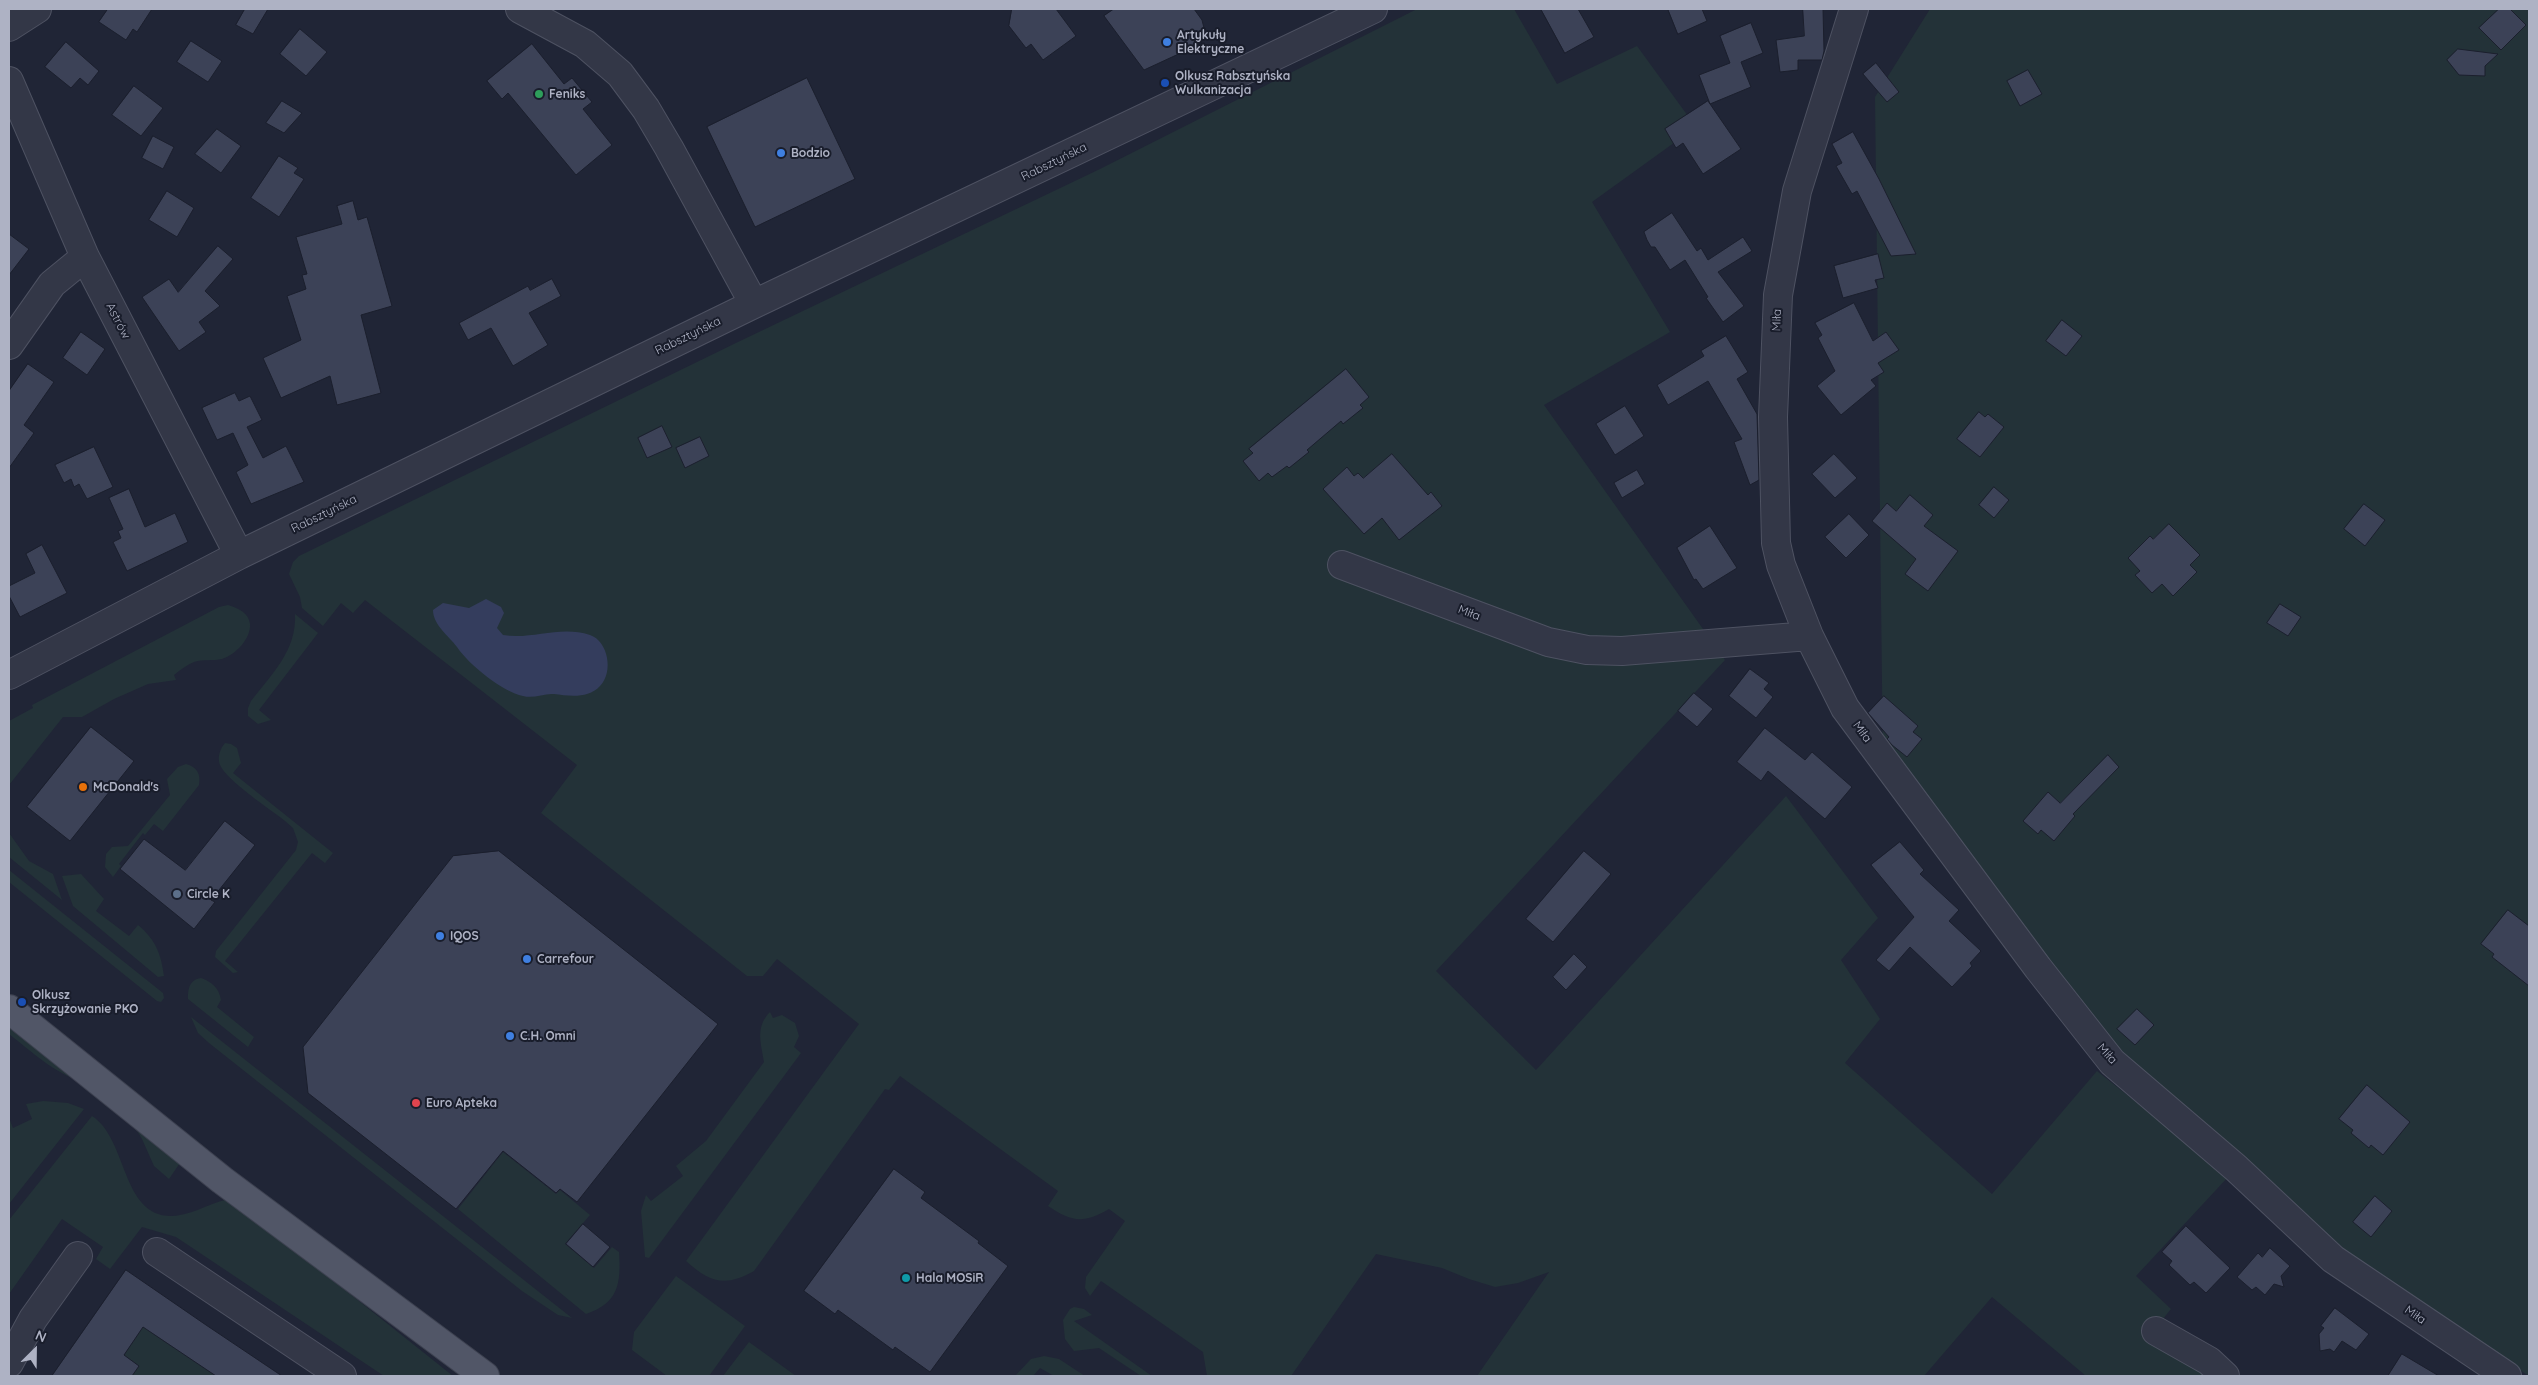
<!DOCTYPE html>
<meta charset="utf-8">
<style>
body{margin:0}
#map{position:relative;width:2538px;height:1385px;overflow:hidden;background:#202536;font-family:Quicksand,sans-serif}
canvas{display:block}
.frame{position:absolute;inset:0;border:10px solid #aeb2c4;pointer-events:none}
.north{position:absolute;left:10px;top:1325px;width:50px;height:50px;-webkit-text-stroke:4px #191d2b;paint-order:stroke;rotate:23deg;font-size:14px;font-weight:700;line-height:20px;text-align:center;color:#aeb2c4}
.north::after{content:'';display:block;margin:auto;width:18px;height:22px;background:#aeb2c4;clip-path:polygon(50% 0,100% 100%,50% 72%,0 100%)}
</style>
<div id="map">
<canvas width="2538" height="1385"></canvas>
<div class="frame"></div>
<div class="north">N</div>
</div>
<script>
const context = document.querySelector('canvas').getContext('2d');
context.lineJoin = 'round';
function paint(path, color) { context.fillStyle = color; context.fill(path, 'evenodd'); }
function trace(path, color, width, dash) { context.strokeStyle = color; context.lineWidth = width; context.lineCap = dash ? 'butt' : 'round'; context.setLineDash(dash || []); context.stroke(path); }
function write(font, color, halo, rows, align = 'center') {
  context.font = font + ' Quicksand,sans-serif'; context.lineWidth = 4; context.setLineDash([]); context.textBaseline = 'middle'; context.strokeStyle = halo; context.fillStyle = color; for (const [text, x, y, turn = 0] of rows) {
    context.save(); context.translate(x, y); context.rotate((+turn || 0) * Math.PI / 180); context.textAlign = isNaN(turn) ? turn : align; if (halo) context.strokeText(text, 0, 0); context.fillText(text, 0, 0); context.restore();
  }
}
const green = new Path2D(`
 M1417 9H1514L1557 84 1637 46 1696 127 1592 202 1670 332 1544 405 1725 660 1436 971 1536 1070 1786 796 1878 918 1841 960 1880 1019 1845 1063 1992 1194 2097 1071 2229 1176 2136 1276 2171 1309 2148 1337 2208 1376H2086L1992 1297 1924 1376H1477L1549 1272 1518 1283 1495 1287 1469 1279 1442 1268 1376 1254 1291 1376H1207L1203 1352 1101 1281 1090 1296 1085 1288 1086 1277 1125 1221 1109 1209C1083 1224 1072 1222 1048 1206L1058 1191 900 1076 889 1090 885 1089 754 1271C726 1287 710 1283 686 1261L859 1024 777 959 763 976H747L541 813 577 765 365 600 353 613 341 603 323 626 302 608 300 597 289 574 293 562 299 556 738 342 1100 169Z
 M1930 9H2529V1376L2344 1254 2110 1046 1883 767 1875 97Z
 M228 605C238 608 249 613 250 624 251 639 235 655 222 659 213 661 203 659 194 662 187 665 180 670 174 675L176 680 148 684 114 699 82 717H63L9 785V721L33 708 32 705 219 607Z
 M295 614 318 633 259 710 271 720 258 724 248 716V708L251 701C272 674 297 650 295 614Z
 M225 743 231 744 237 748 241 763 233 773 333 853 325 863 312 853 225 961 238 972 233 973 215 957 216 951 296 850 298 842 293 828 285 821C270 809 227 781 220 765 217 757 220 749 225 743Z
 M186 764C197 767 201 774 199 785L163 831 154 824 145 835 143 833 119 864 121 866 113 877 105 867 106 854 112 847 128 846 170 795 167 779 178 767Z
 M9 833 29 861 53 874 62 900 9 857Z
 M9 870 163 993 164 998 161 1002 157 1001 9 882Z
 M81 874 104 899 96 911 129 936 138 925C156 940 161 954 164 976L158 977 73 906 62 876Z
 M201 978C212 982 219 988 221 1000L217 1007 254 1037 248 1047 188 999C188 989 189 980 201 978Z
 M770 1012 773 1018 782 1015 795 1023 799 1036 794 1047 801 1053 649 1258 645 1257 641 1211 646 1195 651 1201 683 1176 676 1166 706 1141 764 1062C761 1043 755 1027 770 1012Z
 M191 1017 572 1318 558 1315 522 1291 209 1043 198 1033Z
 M9 1024 82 1082C53 1072 32 1052 9 1034Z
 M43 1101 68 1103 84 1109 9 1204V1118L13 1128 32 1119 26 1104Z
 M92 1116C128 1139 121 1217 172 1216 194 1215 210 1202 231 1199L453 1376H384L176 1237 142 1227 110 1269 96 1259 103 1247 62 1219 9 1294V1220Z
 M130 1119 182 1160 169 1179 154 1166 142 1139Z
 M503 1152 556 1194 560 1190 590 1215 565 1244 594 1268 612 1247 619 1252C621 1283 619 1303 586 1314L458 1209Z
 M676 1276 745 1326 709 1376H667L632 1350 634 1332Z
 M1074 1307 1084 1309 1092 1315 1074 1321 1152 1376H1141L1099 1348 1074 1351 1065 1339 1063 1320 1070 1309Z
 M145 1324 154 1334 216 1376H132L139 1366 124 1355Z
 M749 1342 796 1376H723Z
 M1044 1356 1059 1359 1085 1376H1054L1040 1368 1033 1376H1015L1031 1359Z`);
const water = new Path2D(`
 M486 599 501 607 504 613 497 628 503 635C532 640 560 625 590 635 608 641 614 672 600 686 588 699 569 696 554 694 544 693 534 699 523 696 503 692 469 665 457 647 449 636 433 625 433 610L443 603 469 608Z`);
const building = new Path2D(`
 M108 9H152L137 32 133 29 126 40 99 22Z
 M245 9H268L253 34 236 25Z
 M1012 9H1056L1076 36 1043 60 1031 44 1026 48 1009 26Z
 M1114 9H1194L1202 20 1205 32 1198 45 1144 70 1104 16Z
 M1541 9H1578L1594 37 1565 53Z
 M1668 9H1702L1707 21 1678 34Z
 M1803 9H1823L1824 51 1822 60H1798V70L1780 72 1776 40 1804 36Z
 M2499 9H2510L2526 25 2501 50 2479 28Z
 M1751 23 1763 53 1741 62 1751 87 1710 104 1699 75 1730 63 1720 36Z
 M300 29 327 52 306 76 280 54Z
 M191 41 222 61 208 82 177 62Z
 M66 42 99 71 88 85 80 78 71 88 45 67Z
 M532 44 564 84 572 78 592 102 583 109 612 145 576 175 508 93 502 99 487 81Z
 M2458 49 2498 54 2485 66V76L2459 75 2447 60Z
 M1876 63 1899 92 1887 102 1863 74Z
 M2028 70 2042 94 2020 106 2007 81Z
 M807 78 855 179 755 227 707 127Z
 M134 86 163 108 141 136 112 115Z
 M282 101 302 113 284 133 266 123Z
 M1708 101 1741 149 1703 174 1683 143 1676 148 1665 129Z
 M217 129 241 146 221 173 195 154Z
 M1853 132 1879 179 1916 254 1891 256 1857 191 1852 194 1836 166 1842 163 1832 144Z
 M153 136 174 147 163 169 142 158Z
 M279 156 298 168 294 173 304 179 279 217 251 198Z
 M167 191 194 208 177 237 149 220Z
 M353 201 358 220 367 217 392 306 361 315 381 393 337 405 330 376 281 398 263 358 301 340 287 296 306 289 302 275 307 274 296 237 342 224 337 206Z
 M1672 213 1697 251 1701 248 1708 260 1743 237 1752 251 1718 272 1744 306 1723 322 1706 298 1708 297 1685 260 1670 270 1655 247H1651L1647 240 1644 232Z
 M9 234 29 249 9 275Z
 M218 246 233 259 205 291 220 306 199 322 206 332 179 351 142 297 169 279 178 292Z
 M1878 254 1884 278 1875 280 1878 288 1843 298 1834 266Z
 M552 279 561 296 529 313 548 345 513 366 491 328 468 340 459 323 528 286 530 290Z
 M1854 303 1873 341 1886 332 1899 350 1878 363 1884 372 1871 380 1876 386 1841 415 1817 386 1835 371 1818 338 1822 335 1815 323Z
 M2062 320 2082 336 2066 356 2046 341Z
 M81 332 105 349 87 375 63 358Z
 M1726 336 1748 372 1737 379 1757 414 1759 480 1750 485 1734 442 1742 439 1708 381 1668 405 1657 385 1704 356 1701 351Z
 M28 364 54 382 24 425 34 433 9 468V391Z
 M1346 369 1369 397 1360 405 1363 408 1343 424 1341 421 1307 450 1309 452 1289 468 1287 466 1272 477 1268 473 1259 481 1243 461 1253 453 1249 449Z
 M235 393 239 401 250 396 262 420 247 427 263 458 286 446 304 482 251 504 236 472 248 465 233 433 217 440 202 408Z
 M1625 406 1644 436 1615 455 1596 424Z
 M1979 412 1985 417 1988 414 2004 427 1980 457 1957 439Z
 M662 426 672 447 647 458 638 438Z
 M700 437 709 456 685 468 676 448Z
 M94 447 113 487 87 499 79 484 74 487 71 479 64 483 55 465Z
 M1392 454 1428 495 1431 492 1442 506 1399 540 1382 518 1364 534 1323 489 1347 467 1354 476 1358 473 1363 478Z
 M1834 454 1857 478 1835 498 1812 474Z
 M1637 470 1645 484 1622 498 1614 483Z
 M1994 487 2009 500 1994 518 1979 505Z
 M129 489 145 527 175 513 188 542 127 571 113 542 121 538 118 531 123 529 109 498Z
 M1910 495 1933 515 1924 526 1958 551 1928 591 1905 574 1916 559 1872 521 1887 503 1896 511Z
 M2364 504 2385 520 2365 546 2344 529Z
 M1849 514 1869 535 1846 558 1825 537Z
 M2169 524 2200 555 2190 565 2197 572 2173 596 2162 584 2152 593 2135 575 2140 571 2128 558 2150 536 2153 539Z
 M1710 526 1737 568 1703 589 1696 579 1694 580 1677 548Z
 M42 545 67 593 20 617 9 596V586L35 573 26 554Z
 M2280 604 2301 617 2288 636 2267 623Z
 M1750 669 1769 683 1764 689 1773 697 1756 718 1729 696Z
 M1694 693 1713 709 1697 727 1678 711Z
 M1884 696 1918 726 1913 732 1922 739 1907 757 1892 745 1887 739 1889 737 1868 713Z
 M91 727 134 761 70 841 27 807Z
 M1765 728 1805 760 1812 752 1852 787 1825 819 1768 771 1761 781 1737 762Z
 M2108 755 2119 767 2073 814 2075 816 2054 841 2041 830 2038 834 2023 821 2048 792 2060 803Z
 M225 821 255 845 211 900 215 902 194 929 120 869 144 839 185 870Z
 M1900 842 1924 870 1920 874 1959 910 1949 921 1981 951 1970 963 1972 966 1952 987 1910 947 1889 971 1876 960 1914 917 1871 865Z
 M499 851 718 1024 577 1202 560 1189 556 1193 503 1151 456 1209 308 1093 303 1047 453 856Z
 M1584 851 1611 874 1553 942 1526 919Z
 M2508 910 2529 926V986L2492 957 2494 954 2481 944Z
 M1574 954 1587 967 1566 990 1553 977Z
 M2137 1009 2154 1025 2135 1045 2117 1029Z
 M2367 1085 2410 1122 2383 1155 2371 1145 2369 1148 2351 1133 2353 1130 2339 1119Z
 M894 1169 925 1192 921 1198 979 1241 978 1243 1008 1266 930 1372 895 1347 893 1350 838 1310 835 1314 804 1291Z
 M2375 1196 2392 1211 2371 1237 2353 1222Z
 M583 1224 610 1247 593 1267 566 1244Z
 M2186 1226 2230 1268 2206 1293 2194 1282 2190 1285 2169 1265 2172 1261 2162 1252Z
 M2270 1248 2290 1266 2281 1276 2284 1287 2274 1284 2265 1295 2256 1287 2252 1290 2237 1277 2258 1253 2262 1257Z
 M126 1270 206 1325 282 1376H216L143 1327 124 1355 139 1366 132 1376H52Z
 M2335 1308 2369 1334 2356 1350 2342 1341 2334 1352 2330 1349 2320 1351 2319 1334 2324 1328 2321 1326Z
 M2402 1354 2439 1376H2388Z`);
const minor = new Path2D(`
 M520 9 585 44 620 74 646 109 669 148 754 304
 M1854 9 1797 191 1778 295 1773 417 1776 543 1781 565 1809 636 1845 708 2038 968 2112 1062 2236 1168 2333 1259 2507 1376
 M9 27 37 9
 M9 81 85 257 239 555
 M9 345 52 284 85 257
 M1342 565 1548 642 1587 650 1622 651 1809 636
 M9 675 239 555 754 304 1373 9
 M157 1252 342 1376
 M2156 1331 2209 1361 2225 1376
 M9 1363 33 1319 78 1256`);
const major = new Path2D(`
 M9 1009 222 1180 485 1376`);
const markers = [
 [1167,42,5,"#3f7fe0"],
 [1165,83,5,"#1a4fb4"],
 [539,94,5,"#2e9e5b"],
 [781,153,5,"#3f7fe0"],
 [83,787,5,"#e8710a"],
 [177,894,5,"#5c6f8a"],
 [440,936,5,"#3f7fe0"],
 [527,959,5,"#3f7fe0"],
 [22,1002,5,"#1a4fb4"],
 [510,1036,5,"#3f7fe0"],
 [416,1103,5,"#e0444e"],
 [906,1278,5,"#0f9aa8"]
];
const poiNames = [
 ["Artykuły",1177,35],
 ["Elektryczne",1177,49],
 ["Olkusz Rabsztyńska",1175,76],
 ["Wulkanizacja",1175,90],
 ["Feniks",549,94],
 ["Bodzio",791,153],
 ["McDonald's",93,787],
 ["Circle K",187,894],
 ["IQOS",450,936],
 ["Carrefour",537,959],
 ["Olkusz",32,995],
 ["Skrzyżowanie PKO",32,1009],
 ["C.H. Omni",520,1036],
 ["Euro Apteka",426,1103],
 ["Hala MOSiR",916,1278]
];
const streetNames = [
 ["Rabsztyńska",1054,162,-26],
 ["Miła",1777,320,-88],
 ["Astrów",118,321,63],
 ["Rabsztyńska",688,336,-26],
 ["Rabsztyńska",324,514,-26],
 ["Miła",1469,613,21],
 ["Miła",1862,732,54],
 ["Miła",2107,1054,48],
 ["Miła",2415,1315,34]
];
paint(green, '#233238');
paint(water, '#343d5d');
paint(building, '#3c4257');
trace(building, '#1b1f2d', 1);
trace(minor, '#4e5262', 30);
trace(major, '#3d4150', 30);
trace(minor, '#333747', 28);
trace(major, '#515667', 28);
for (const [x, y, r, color] of markers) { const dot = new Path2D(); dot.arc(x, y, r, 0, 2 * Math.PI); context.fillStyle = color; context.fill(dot); trace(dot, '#191d2b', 2); }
write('bold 12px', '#aeb2c4', '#191d2b', poiNames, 'left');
write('12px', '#aeb2c4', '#191d2b', streetNames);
</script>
